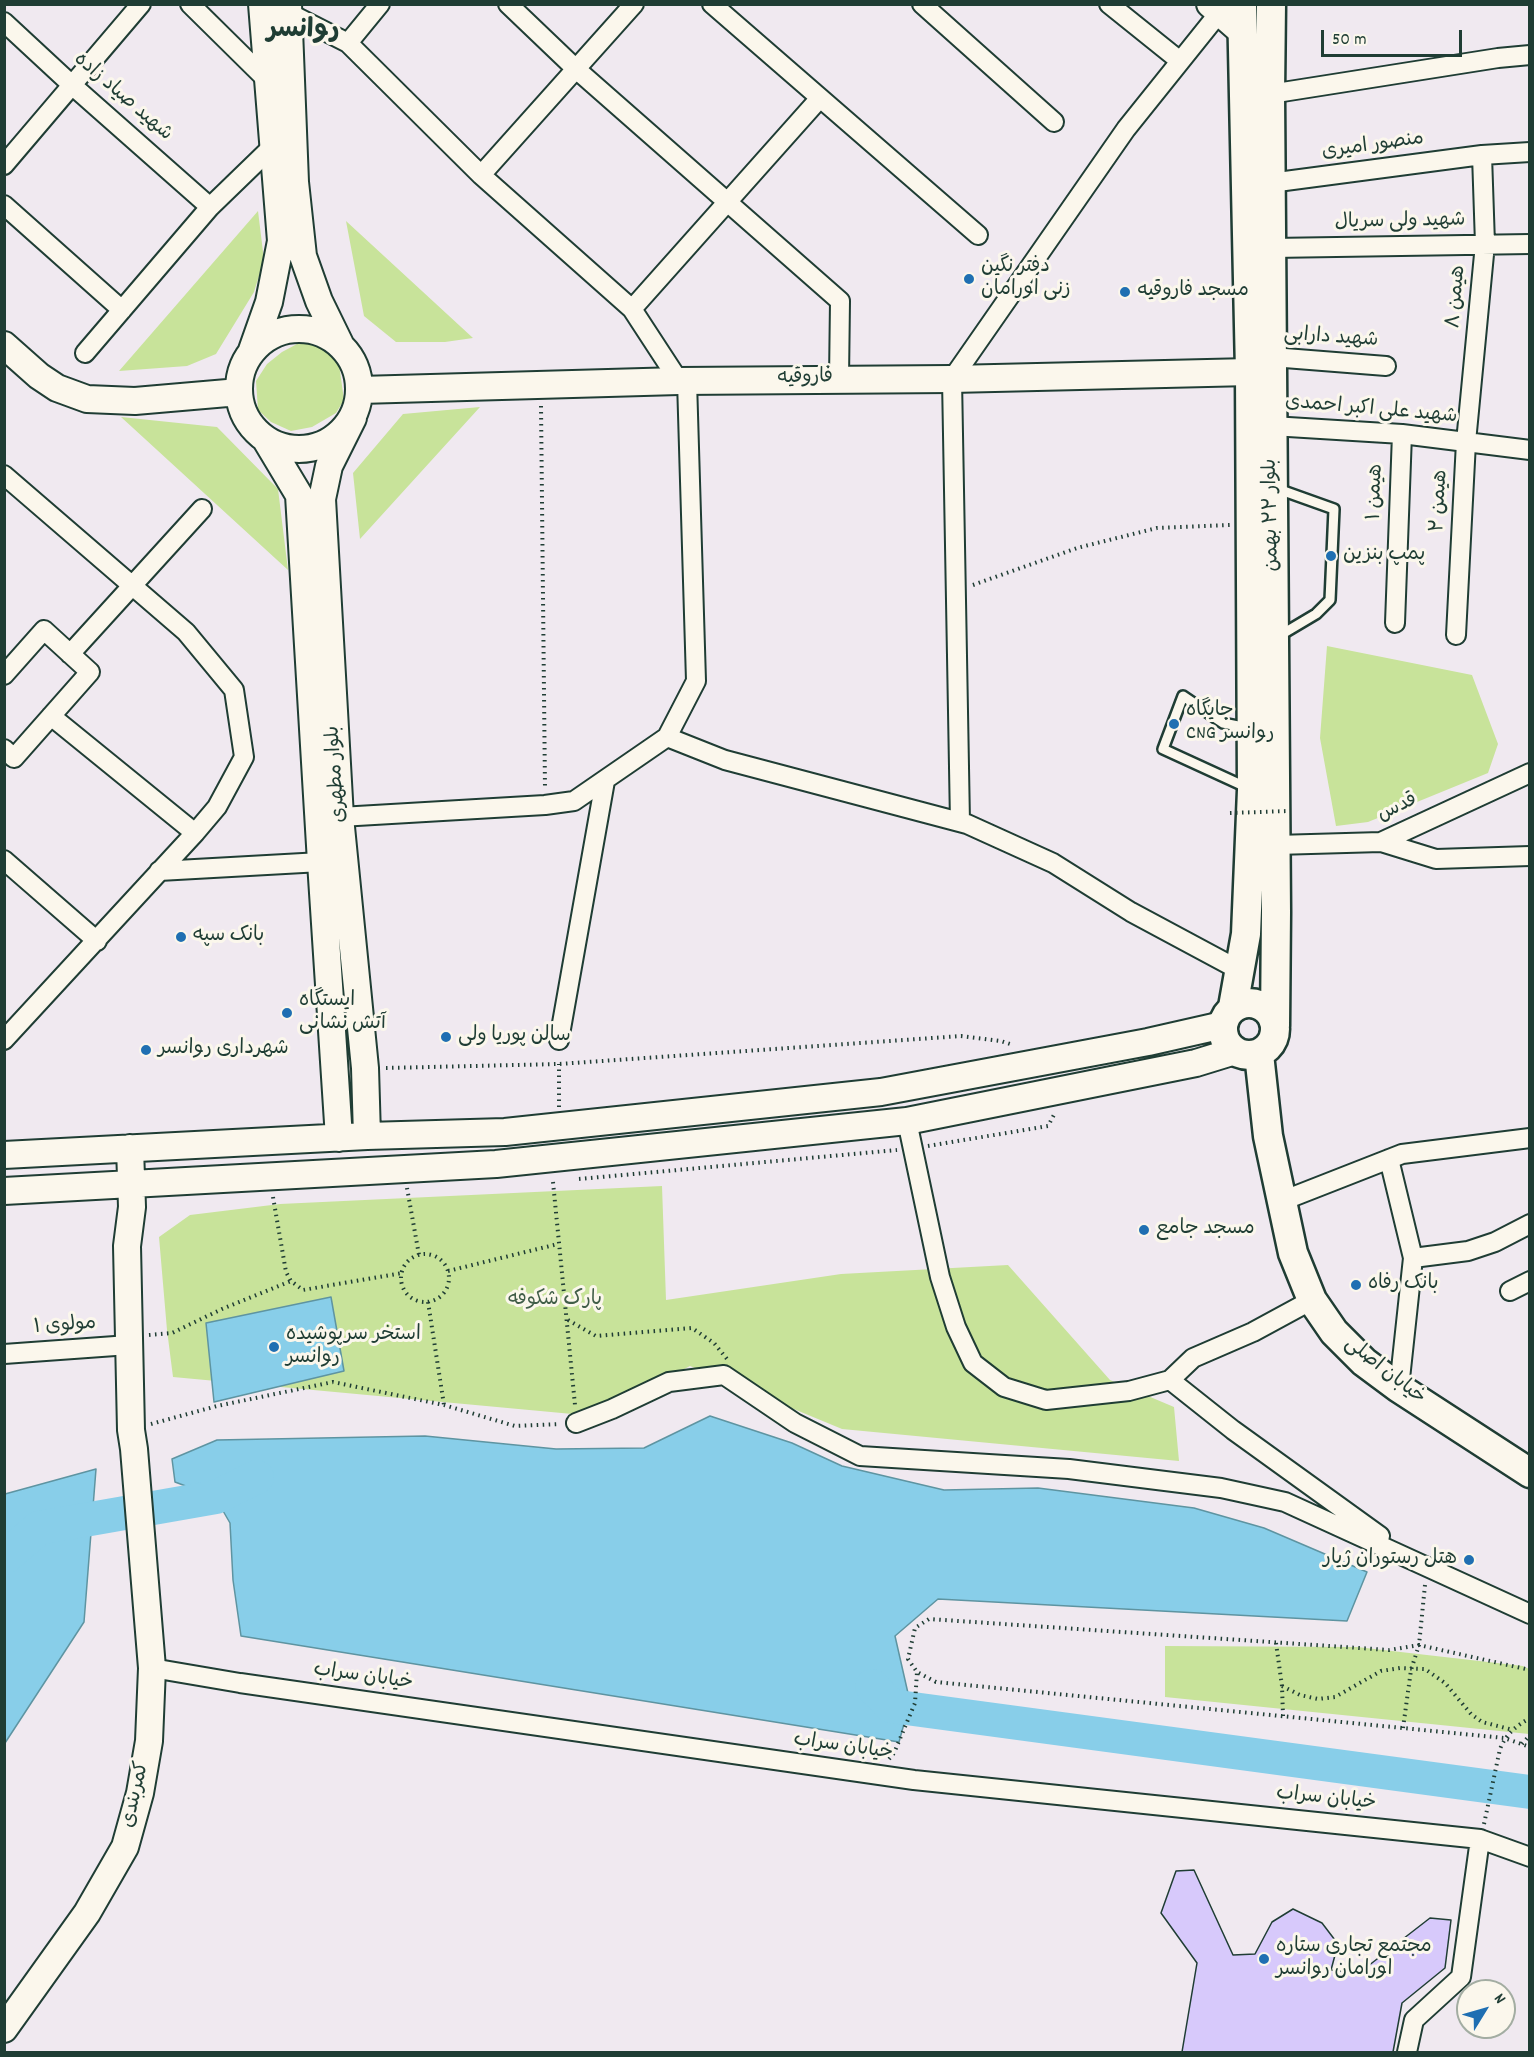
<!DOCTYPE html>
<meta charset="utf-8">
<style>
body{margin:0}
#map{position:relative;width:1534px;height:2057px;overflow:hidden;background:#f0e9f0;font-family:Dekko,sans-serif}
canvas{display:block}
.frame{position:absolute;inset:0;border:6px solid #1f3d34;pointer-events:none}
.north{position:absolute;left:1456px;top:1979px;width:60px;height:60px;box-sizing:border-box;background:#fbf7ec;border:2px solid #a3ada2;border-radius:50%;rotate:53deg;font-size:16px;font-weight:700;line-height:24px;text-align:center;color:#1f3d34}
.north::after{content:'';display:block;margin:auto;width:21px;height:27px;background:#1f6fb2;clip-path:polygon(50% 0,100% 100%,50% 72%,0 100%)}
.scale{position:absolute;left:1321px;top:30px;width:141px;height:27px;box-sizing:border-box;border:3px solid #1f3d34;border-top:0;padding-left:8px;font-size:18px;line-height:21px;white-space:nowrap;color:#1f3d34;-webkit-text-stroke:4px #fbf7ec;paint-order:stroke}
</style>
<div id="map">
<canvas width="1534" height="2057"></canvas>
<div class="frame"></div>
<div class="north">N</div>
<div class="scale">50 m</div>
</div>
<script>
const context = document.querySelector('canvas').getContext('2d');
context.lineJoin = 'round';
function paint(path, color) { context.fillStyle = color; context.fill(path, 'evenodd'); }
function trace(path, color, width, dash) { context.strokeStyle = color; context.lineWidth = width; context.lineCap = dash ? 'butt' : 'round'; context.setLineDash(dash || []); context.stroke(path); }
function write(font, color, halo, rows, align = 'center') {
  context.font = font + ' Dekko,"Playpen Sans Arabic",sans-serif'; context.lineWidth = 6; context.setLineDash([]); context.textBaseline = 'middle'; context.strokeStyle = halo; context.fillStyle = color; for (const [text, x, y, turn = 0] of rows) {
    context.save(); context.translate(x, y); context.rotate((+turn || 0) * Math.PI / 180); context.textAlign = isNaN(turn) ? turn : align; if (halo) context.strokeText(text, 0, 0); context.fillText(text, 0, 0); context.restore();
  }
}
const green = new Path2D(`
 M258 211 264 260 254 292 216 354 187 366 119 371Z
 M346 221 473 338 445 342H396L364 316Z
 M317 343 339 364 344 400 336 413 312 427 291 431 271 422 258 410 256 381 267 364 282 352 297 344Z
 M480 407 360 539 353 473 403 414Z
 M121 417 217 427 278 489 288 570Z
 M1327 646 1472 675 1498 744 1488 773 1368 822 1336 826 1320 738Z
 M662 1186 666 1300 841 1274 1008 1265 1110 1380 1174 1407 1179 1461 842 1429 690 1366 594 1416 173 1377 167 1330 159 1237 190 1215 280 1204Z
 M1165 1646 1357 1647 1523 1666 1529 1669V1734L1165 1697Z`);
const water = new Path2D(`
 M331 1297 344 1371 214 1402 206 1323Z
 M710 1416 792 1443 842 1466 944 1490 1038 1488 1194 1508 1264 1528 1367 1572 1347 1621 938 1599 895 1636 910 1702 899 1742 241 1636 233 1580 230 1523 215 1497 175 1482 172 1459 217 1440 425 1436 556 1449 644 1448Z
 M96 1469 84 1622 5 1743V1494Z`);
const river = new Path2D(`
 M4 1558 39 1528 216 1497 257 1477
 M872 1686 891 1706 1530 1792`);
const building = new Path2D(`
 M1194 1870 1233 1955 1255 1954 1272 1922 1293 1909 1322 1923 1338 1944 1331 1970 1359 1973 1430 1918 1451 1920 1445 1968 1402 2003 1393 2052H1182L1197 1963 1161 1913 1176 1871Z`);
const path = new Path2D(`
 M541 406 545 789
 M973 585 1077 548 1157 528 1230 525
 M386 1068 559 1064 961 1036 1001 1041 1013 1045
 M559 1107V1064
 M928 1146 1048 1126 1055 1113
 M579 1179 897 1150
 M553 1182 575 1405
 M407 1188 419 1255
 M273 1197 286 1272 291 1281 303 1290 402 1273
 M401 1278a24 24 0 1 1 48 0a24 24 0 1 1-48 0Z
 M448 1271 558 1244
 M428 1302 444 1405
 M568 1320 596 1336 692 1328 714 1343 727 1359
 M149 1335 172 1333 222 1309 291 1281
 M151 1424 217 1406 333 1382 444 1405 515 1426 559 1424
 M1425 1585 1419 1645 1389 1650 929 1619 915 1628 908 1659 917 1672 936 1682 1504 1738 1530 1747
 M1276 1643 1282 1686 1283 1716
 M1282 1686 1300 1695 1318 1699 1335 1697 1381 1671 1400 1668 1425 1669 1445 1683 1471 1714 1482 1722 1513 1730
 M1403 1728 1411 1670 1419 1645 1530 1670
 M1522 1744 1530 1735
 M889 1759 894 1753 915 1703 917 1672
 M1484 1824 1500 1749C1506 1734 1516 1726 1530 1718`);
const lane = new Path2D(`
 M1278 489 1334 509 1330 600 1316 614 1279 636
 M1248 788 1163 749 1183 696 1223 723 1248 728`);
const street = new Path2D(`
 M190 4 268 81
 M508 4 576 69 840 301 839 379
 M712 4 978 235
 M922 4 1054 122
 M1109 4 1180 61
 M289 13 348 43 481 175 632 309 679 381
 M4 22 73 86 210 207
 M348 43 380 4
 M1270 94 1498 58 1530 55
 M4 165 141 4
 M481 175 634 4
 M1270 183 1482 155 1530 152
 M4 205 122 310
 M1272 248 1530 244
 M632 309 820 98
 M85 353 210 207 273 146
 M1272 357 1386 366
 M1272 426 1402 434 1530 450
 M4 475 186 632 234 690 244 757 217 807 195 833 4 1040
 M1395 623 1402 434
 M1456 635 1466 442 1485 244 1482 155
 M70 654 202 509
 M4 675 44 630 90 672 14 758 4 749
 M51 716 195 833
 M667 737 696 681 687 381
 M340 817 545 805 574 801 667 737 725 760 967 824 1053 863 1131 912 1241 971
 M960 822 952 379 1126 129 1219 13
 M1381 842 1436 859 1530 856
 M1276 845 1381 842 1530 773
 M4 860 97 941
 M159 871 321 862
 M559 1040 605 781
 M907 1121 940 1277 956 1327 973 1363 1004 1387 1046 1400 1129 1391 1170 1380 1233 1430 1380 1536
 M1389 1159 1413 1258 1399 1388
 M1282 1201 1402 1154 1530 1138
 M1413 1258 1468 1251 1495 1242 1530 1224
 M1510 1291 1530 1281
 M4 1354 129 1345
 M1170 1380 1193 1358 1253 1332 1312 1300
 M576 1423 612 1409 669 1382 724 1375 795 1423 860 1456 1069 1469 1221 1488 1285 1502 1530 1614
 M152 1668 240 1683 914 1780 1480 1839 1530 1857
 M1407 2052 1414 2020 1461 1977 1480 1839`);
const secondary = new Path2D(`
 M288 4 295 182 303 256 319 301 340 344
 M1210 4 1242 32
 M239 389a60 60 0 1 1 120 0a60 60 0 1 1-120 0Z
 M4 345 39 376 57 388 87 399 135 401 239 392
 M251 353 269 302 281 241 262 4
 M360 390 679 381 952 379 1250 372
 M353 418 329 466 322 499 340 817 365 1068 367 1136
 M266 440 299 495 321 862 339 1138
 M4 1155 367 1136 505 1132 881 1092 1148 1042 1223 1025
 M4 1191 496 1164 907 1121 1196 1063 1235 1051
 M4 2029 87 1913 125 1847 140 1793 149 1741 152 1668 134 1449 131 1430 127 1246 132 1207 130 1148`);
const primary = new Path2D(`
 M1271 4 1270 94 1276 912 1275 1026
 M1223 1029a26 26 0 1 1 52 0a26 26 0 1 1-52 0Z
 M1233 1007 1246 934 1252 790 1250 372 1242 4
 M1259 1054 1268 1136 1293 1253 1312 1300 1334 1332 1364 1362 1399 1388 1530 1473`);
const pathBridge = new Path2D(`
 M1230 813 1289 811`);
const markers = [
 [969,279,6,"#1f6fb2"],
 [1125,292,6,"#1f6fb2"],
 [1331,556,6,"#1f6fb2"],
 [1174,724,6,"#1f6fb2"],
 [181,937,6,"#1f6fb2"],
 [287,1013,6,"#1f6fb2"],
 [446,1037,6,"#1f6fb2"],
 [146,1050,6,"#1f6fb2"],
 [1144,1230,6,"#1f6fb2"],
 [1356,1285,6,"#1f6fb2"],
 [274,1347,6,"#1f6fb2"],
 [1469,1560,6,"#1f6fb2"],
 [1264,1959,6,"#1f6fb2"]
];
const streetNames = [
 ["شهید صیاد زاده",122,98,41],
 ["منصور امیری",1373,147,-8],
 ["شهید ولی سریال",1400,223,-1],
 ["هیمن ۸",1458,297,-85],
 ["شهید دارابی",1331,339,4],
 ["فاروقیه",805,379,-1],
 ["شهید علی اکبر احمدی",1371,411,5],
 ["هیمن ۱",1377,492,-88],
 ["هیمن ۲",1441,501,-87],
 ["بلوار ۲۲ بهمن",1273,515,-91],
 ["بلوار مطهری",338,774,-94],
 ["قدس",1398,809,-25],
 ["مولوی ۱",65,1327,-4],
 ["خیابان اصلی",1384,1372,38],
 ["خیابان سراب",363,1678,8],
 ["خیابان سراب",843,1748,8],
 ["کمربندی",137,1795,-77],
 ["خیابان سراب",1326,1800,6]
];
const poiNames = [
 ["دفتر نگین",981,268],
 ["زنی اورامان",981,291],
 ["مسجد فاروقیه",1137,292],
 ["پمپ بنزین",1343,556],
 ["جایگاه",1186,712],
 ["CNG روانسر",1186,735],
 ["بانک سپه",193,937],
 ["ایستگاه",299,1002],
 ["آتش نشانی",299,1025],
 ["سالن پوریا ولی",458,1037],
 ["شهرداری روانسر",158,1050],
 ["مسجد جامع",1156,1230],
 ["بانک رفاه",1368,1285],
 ["استخر سرپوشیده",286,1336],
 ["روانسر",286,1359],
 ["هتل رستوران ژیار",1457,1560,"right"],
 ["مجتمع تجاری ستاره",1276,1948],
 ["اورامان روانسر",1276,1971]
];
const parkNames = [
 ["پارک شکوفه",555,1301]
];
const districtNames = [
 ["روانسر",303,32]
];
paint(green, '#c8e39a');
paint(water, '#88cee9');
trace(water, '#5e94a1', 1.5);
trace(river, '#88cee9', 34);
paint(building, '#d7c9fb');
trace(building, '#1f3d34', 1.5);
trace(lane, '#1f3d34', 14);
trace(street, '#1f3d34', 22);
trace(secondary, '#1f3d34', 30);
trace(primary, '#1f3d34', 33);
trace(path, '#1f3d34', 4, [1.5, 4.5]);
trace(lane, '#fbf7ec', 9);
trace(street, '#fbf7ec', 18);
trace(secondary, '#fbf7ec', 26);
trace(primary, '#fbf7ec', 28);
trace(pathBridge, '#1f3d34', 4, [1.5, 4.5]);
for (const [x, y, r, color] of markers) { const dot = new Path2D(); dot.arc(x, y, r, 0, 2 * Math.PI); context.fillStyle = color; context.fill(dot); trace(dot, '#fbf7ec', 2); }
write('20px', '#1f3d34', '#fbf7ec', streetNames);
write('20px', '#1f3d34', '#fbf7ec', poiNames, 'left');
write('20px', '#415e48', '#fbf7ec', parkNames);
write('bold 26px', '#1f3d34', '#fbf7ec', districtNames);
</script>
